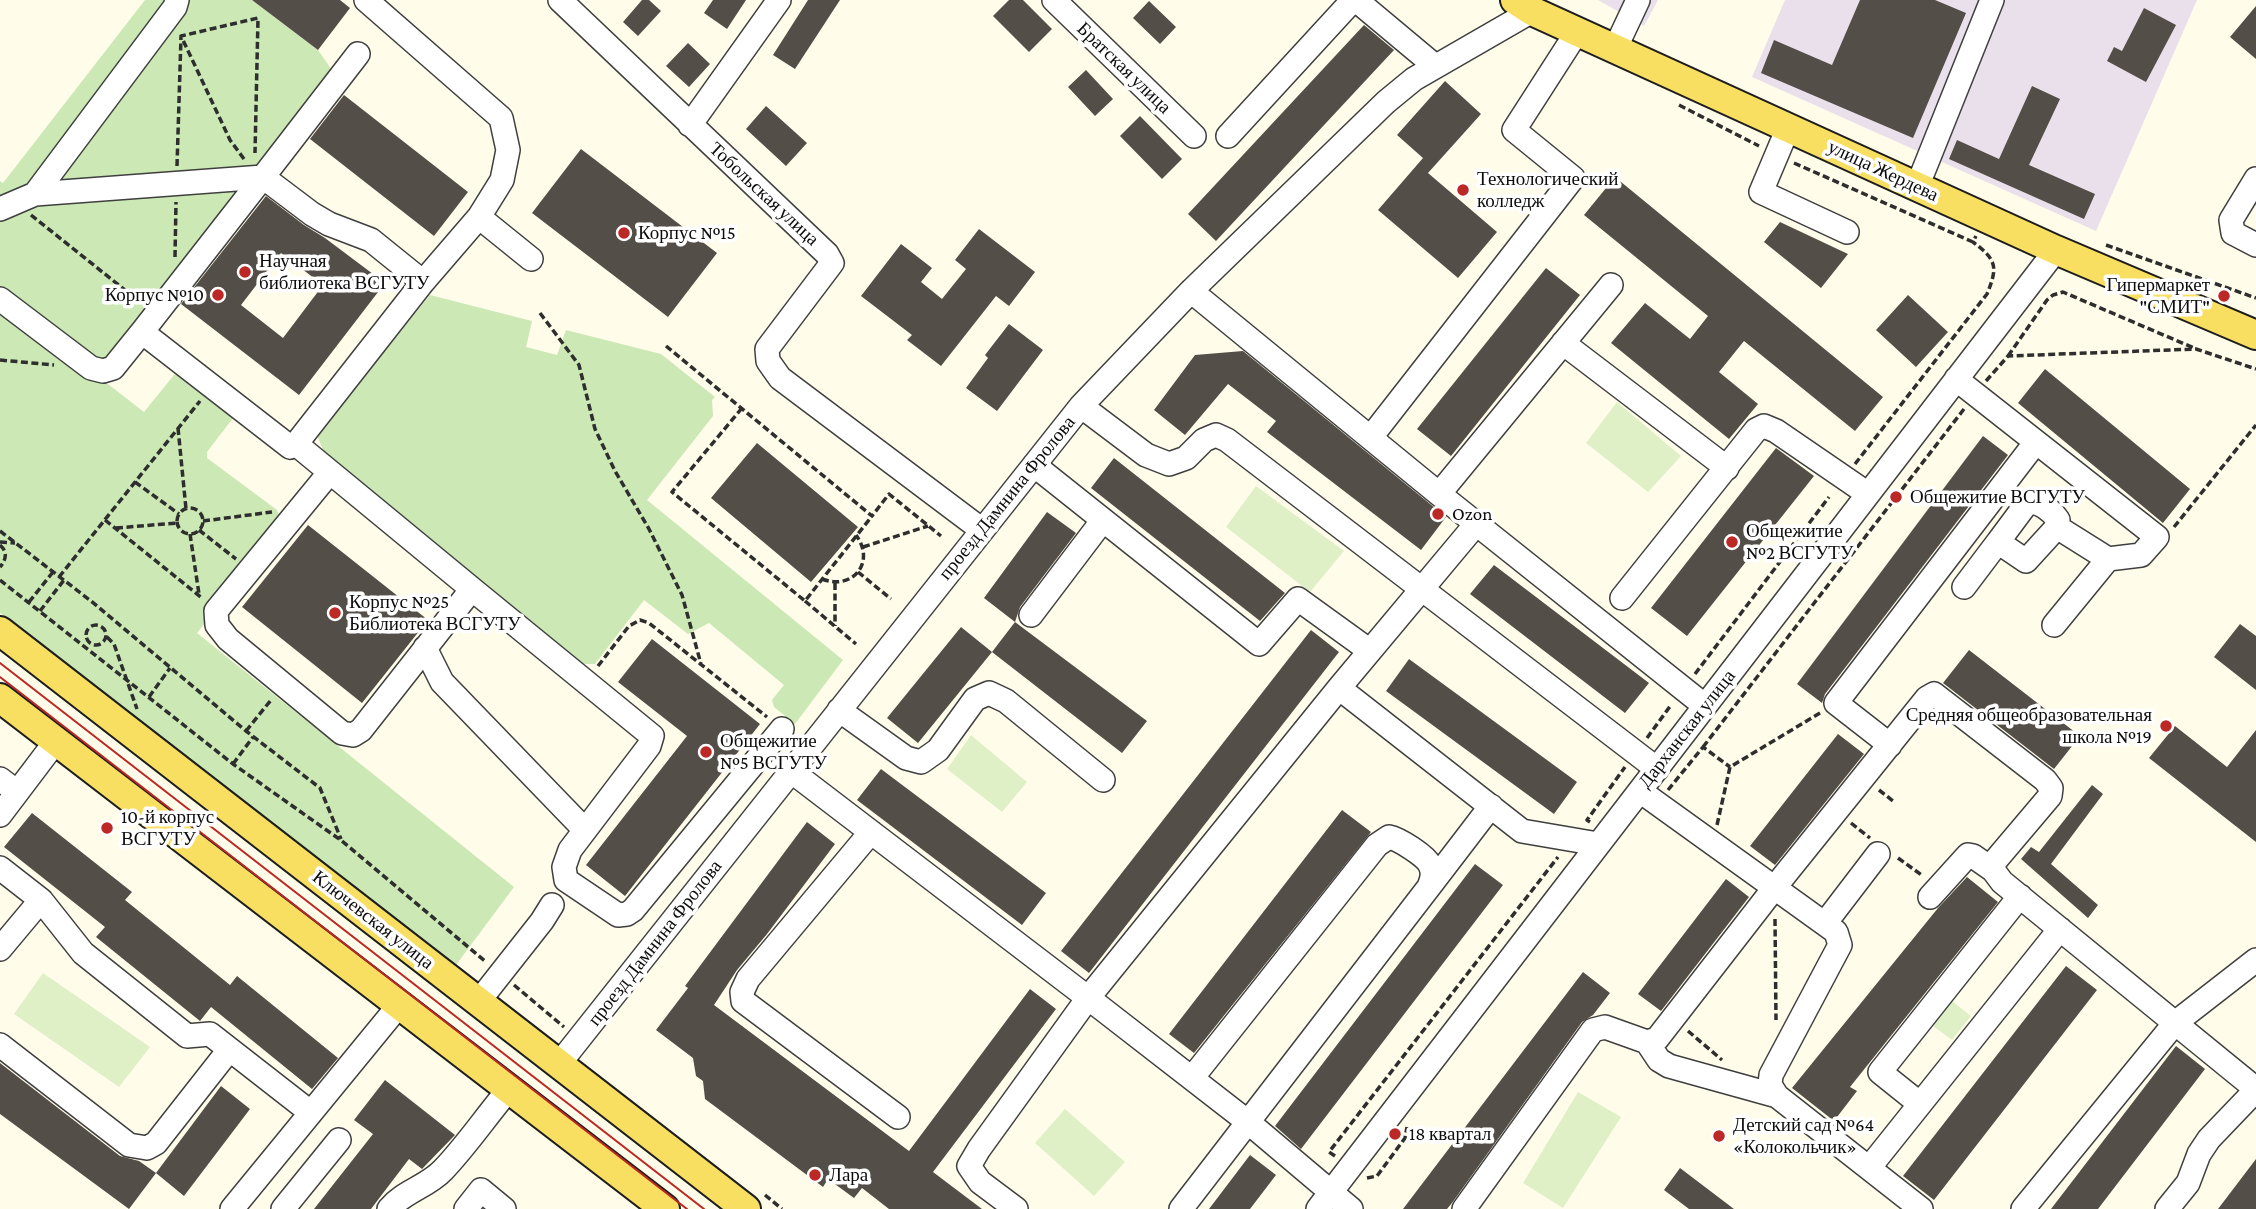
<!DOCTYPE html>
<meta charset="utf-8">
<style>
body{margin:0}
canvas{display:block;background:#fffcea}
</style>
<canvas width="2256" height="1209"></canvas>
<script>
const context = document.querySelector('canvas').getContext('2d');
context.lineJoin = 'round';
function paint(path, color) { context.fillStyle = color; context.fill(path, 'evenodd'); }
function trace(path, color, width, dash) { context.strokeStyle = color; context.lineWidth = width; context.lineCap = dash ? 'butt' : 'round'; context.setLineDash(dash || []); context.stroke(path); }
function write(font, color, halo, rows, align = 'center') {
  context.font = font + ' "Crimson Pro",serif'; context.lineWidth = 7; context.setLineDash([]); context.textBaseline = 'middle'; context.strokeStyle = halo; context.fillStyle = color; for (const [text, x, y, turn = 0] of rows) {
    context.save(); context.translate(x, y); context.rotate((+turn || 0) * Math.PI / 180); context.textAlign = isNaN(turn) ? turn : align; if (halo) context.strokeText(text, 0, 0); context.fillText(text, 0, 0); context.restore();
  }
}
const industrial = new Path2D(`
 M1598 0H1658L1644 26Z
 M1785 0H2197L2096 231 1752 77Z`);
const green = new Path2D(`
 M145 0H252L318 50 332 70 99 377 144 412 174 375 183 374 230 409 233 418 207 452V458L277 510 282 521 280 530 197 633 514 887 456 965 0 613V181L3 183Z
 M430 295 532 321 526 347 557 355 566 330 661 354 715 397 712 400 713 416 647 500 843 660 795 724 774 707 772 700 784 685 709 623 688 634 644 600 595 664H581L323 450 317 435Z`);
const pitch = new Path2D(`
 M1617 402 1681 456 1648 492 1586 443Z
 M1256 486 1344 551 1310 592 1226 527Z
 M971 735 1027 782 1002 812 947 769Z
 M43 973 150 1047 119 1087 14 1014Z
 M1952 1001 1971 1016 1952 1040 1933 1026Z
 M1578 1092 1621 1117 1563 1208 1523 1183Z
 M1065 1109 1125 1162 1094 1196 1035 1143Z`);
const building = new Path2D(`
 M252 0H340L350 8 318 50Z
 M642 0H649L661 11 638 36 623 22Z
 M713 0H746L727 29 704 13Z
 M808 0H840L795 69 773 55Z
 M1009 0H1023L1052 29 1029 52 993 16Z
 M1860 0H1935L1966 13 1913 138 1761 73 1774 40 1832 65Z
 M1149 1 1176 27 1160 44 1133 18Z
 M2256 6V59L2230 37Z
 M2144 8 2176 25 2146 82 2107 61 2114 47 2122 51Z
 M1364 25 1394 50 1216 241 1188 214Z
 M688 43 710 64 689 87 666 66Z
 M1086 70 1113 99 1095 116 1068 87Z
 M1445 81 1481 114 1428 173 1497 232 1458 278 1378 210 1423 158 1397 135Z
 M2032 86 2060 99 2029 165 2095 194 2084 219 1949 159 1957 140 1999 159Z
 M344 95 468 192 434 236 310 139Z
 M766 106 807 143 786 166 746 129Z
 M1140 116 1182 159 1162 179 1120 136Z
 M581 149 717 253 668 317 532 213Z
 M1615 177 1883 397 1855 431 1744 341 1719 372 1758 404 1729 439 1611 343 1645 303 1690 339 1708 316 1584 215Z
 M266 196 304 225 325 238 385 283 299 395 181 304ZM281 253 323 285 283 338 241 305Z
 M1780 222 1848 254 1821 288 1764 242Z
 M979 229 1035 272 1009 306 996 296 941 366 907 340 912 335 861 296 901 244 932 268 921 282 942 299 966 269 955 260Z
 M1546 268 1580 295 1451 456 1417 429Z
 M1908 295 1948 332 1916 367 1876 330Z
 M1009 324 1043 350 997 411 966 388 988 358 985 355Z
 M1243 351 1446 517 1421 550 1267 432 1276 421 1228 384 1185 435 1154 410 1195 355Z
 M2045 369 2190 489 2163 523 2018 403Z
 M1983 436 2008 455 1825 694 1822 703 1797 684Z
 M757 443 858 527 811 582 711 498Z
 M1776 448 1814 476 1687 636 1651 608Z
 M1114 458 1285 593 1260 621 1091 488Z
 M1047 512 1076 533 1020 607 1015 622 984 598Z
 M308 525 428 620 362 703 242 607Z
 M1494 565 1649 683 1625 713 1470 594Z
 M1015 622 1147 721 1122 753 992 652Z
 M2240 624 2256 636V690L2214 657Z
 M961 627 992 652 918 743 887 718Z
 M1311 630 1339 652 1089 973 1061 951Z
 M652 639 760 724 625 896 586 865 687 736 618 682Z
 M1969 650 2080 736 2054 769 1943 683Z
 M1409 659 1577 782 1554 814 1386 691Z
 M2175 726 2227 767 2256 730V842L2149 758Z
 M1838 734 1864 754 1775 865 1750 846Z
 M881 769 1046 893 1022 925 857 800Z
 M2092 785 2103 794 2051 864 2098 905 2088 918 2021 859 2031 847 2039 852Z
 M1342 810 1371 832 1194 1053 1169 1034Z
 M32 813 132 892 125 900 230 985 237 976 338 1058 312 1089 211 1007 200 1021 96 937 105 927 4 847Z
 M807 822 835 844 767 934 737 970 714 1005 909 1151 1030 989 1056 1009 933 1172 982 1209H889L862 1188 854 1198 828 1179 823 1187 705 1099 703 1081 696 1076 693 1058 656 1030 688 988 685 986Z
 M1475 864 1503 885 1301 1149 1275 1126Z
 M1967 877 1998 902 1850 1087 1857 1091 1834 1121 1792 1088 1938 908Z
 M1726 879 1749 897 1661 1011 1638 994Z
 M2066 966 2097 990 1934 1200 1903 1176Z
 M1583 972 1610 993 1593 1015 1582 1022 1452 1203 1447 1209H1403Z
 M2176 1046 2205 1069 2098 1209H2051Z
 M0 1063 120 1156 139 1161 156 1173 129 1209 0 1114Z
 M385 1080 455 1135 422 1169 409 1159 371 1209H314L373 1134 354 1120Z
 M221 1086 250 1109 184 1196 156 1173Z
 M1250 1155 1276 1175 1250 1209H1209Z
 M2256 1159V1209H2218Z
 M1680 1168 1734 1209H1689L1664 1190Z`);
const path = new Path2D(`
 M1679 105 1759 146
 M244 159 230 140 181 36 258 18 255 153
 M1794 163 1973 242 1976 236
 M177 166 181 37
 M31 215 140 302
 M2106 245 2256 298
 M175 257 176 202
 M540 313 579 365 595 429 615 471 649 529 682 595 701 664
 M666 346 872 516 889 494 941 536
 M2008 356 2047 300 2053 295 2063 292 2194 348
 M0 360 54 365
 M1986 381 2008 356 2196 349 2256 369
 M742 408 672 492 805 601 872 516
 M178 428 186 509
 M1855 464 1987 294C1998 267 1997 260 1973 242
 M135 482 179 514
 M177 521a13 13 0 1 1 26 0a13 13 0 1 1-26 0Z
 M105 520 202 598
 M203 521 272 512
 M2174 527 2256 425
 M116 528 177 523
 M199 530 236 559
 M0 531 91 601 246 731 320 788 341 839
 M190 534 199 594
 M0 542 15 543
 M0 545C8 552 6 560 0 567
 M863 547 928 526
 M858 572 891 599
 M59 577 200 401
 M822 579C853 591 876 562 856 535
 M0 580 233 764 342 841 486 962
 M835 583V626
 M805 601 856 644
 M29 602 53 572
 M40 611 64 580
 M86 635a10 10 0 1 1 20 0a10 10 0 1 1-20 0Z
 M107 637 114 644 137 709
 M598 666 629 626 640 620 649 623 767 717
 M1695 674 1829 497
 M149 697 170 668
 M246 731 271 700
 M1647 738 1671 705
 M1703 747 1964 409
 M233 764 253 737
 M1668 790 1703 747 1730 767
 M1879 790 1893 801
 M1590 822 1587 820 1625 767
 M1851 823 1870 838
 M1717 825 1730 767 1820 713
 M1898 858 1923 876
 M1775 919 1776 1020
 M514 985 564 1027
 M1688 1031 1722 1060
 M1335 1156 1329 1152 1558 857
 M1367 1178 1377 1176 1405 1138 1407 1127
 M765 1195 782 1209`);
const minor = new Path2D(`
 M366 0 501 118 508 150 502 180 479 217 423 282 296 444 290 447 142 332 263 177 312 214 329 224 371 240 423 282
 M560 0 827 254 832 263 767 349 768 361 780 378 982 530
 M1054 0 1194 136
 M1356 0 1435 66
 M1615 49 1638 0
 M690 125 779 0
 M1788 128 1761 192 1847 232
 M1228 136 1353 0
 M2256 179 2231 220 2233 233 2256 245
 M1917 187 1992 0
 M35 194 175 7 177 0
 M0 209 35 194 263 177 358 54
 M479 217 531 259
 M1191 291 1439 494 1705 706
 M0 299 91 368 103 371 113 368 142 332
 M1563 343 1727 468
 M1956 379 2157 537 2141 555 2108 559 2054 625
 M1081 406 1146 455 1169 464 1186 458 1204 440 1216 435 1227 440 1657 769
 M1371 437 1573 178 1514 130 1577 32
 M296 444 330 472 216 611 217 625 228 639 342 733 353 735 361 730 472 589 652 736 649 746 570 850 564 867 566 880 618 915 627 914 633 910 782 729
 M1034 465 1259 644 1298 599 1370 651
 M330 472 472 589
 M1439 494 1611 285
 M2057 527 2058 520C2052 511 2039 500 2027 503L1998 542 2026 561 2057 527 2108 559
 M1964 587 1998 542
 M1622 598 1756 430 1764 426 1776 431 1868 494
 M1031 615 1103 520
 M425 648 442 682 584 829
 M1339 688 1522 831 1598 844
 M839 710 906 758 921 762 938 750 975 699 989 693 1006 701 1103 780
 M1890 745 1836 703 2036 442
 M791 771 1096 1004 1248 1122 1351 1209
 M0 779 17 792
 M1640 791 1836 932 1840 945 1771 1075 1770 1085 1777 1096 1921 1209
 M0 815 56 741
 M871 832 748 979 742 992 743 1001 898 1117
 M0 868 41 900 83 953 187 1036 210 1034 310 1112
 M1429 887 1491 806
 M1930 897 1968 855 1973 856 1993 870
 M1826 922 1878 854
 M0 949 41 900
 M479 1001 542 921 552 905
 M1647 1042 1659 1060 1669 1066 1777 1096
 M0 1045 129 1145 147 1148 156 1143 229 1050
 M559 1064 1081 406 1191 291 1386 102 1414 79 1532 11
 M1920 1104 1880 1072 2020 896
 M1869 1168 2060 929
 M232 1209 400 1004
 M283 1209 339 1140
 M389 1209C404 1191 427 1187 443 1170 467 1145 487 1115 510 1088
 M466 1209 481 1190 504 1209
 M1016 1209 980 1182 969 1166 979 1149 1088 998 1339 688 1477 523
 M1181 1209 1429 887C1432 879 1434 873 1430 865 1426 856 1399 839 1389 837L1377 845 1192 1078
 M1318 1209 2056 250
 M1464 1209 1593 1030 1605 1027 1647 1042 1657 1039 1775 887 1927 698 1934 694 2045 780 2051 788 2050 796 1995 861 1993 870 2002 882 2256 1089
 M2023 1209 2175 1023 2256 960
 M2167 1209 2188 1183 2199 1154 2209 1139 2256 1090`);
const major = new Path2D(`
 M1515 0 1532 11 2056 250 2256 335
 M0 631 746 1209
 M0 698 665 1209`);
const tram = new Path2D(`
 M0 663 704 1209
 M0 677 687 1209`);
const markers = [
 [1463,190,7,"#bb2825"],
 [624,233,7,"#bb2825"],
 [245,272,7,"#bb2825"],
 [218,295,7,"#bb2825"],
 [2224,296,7,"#bb2825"],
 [1896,497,7,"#bb2825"],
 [1438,514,7,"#bb2825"],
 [1732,542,7,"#bb2825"],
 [335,613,7,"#bb2825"],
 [2166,726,7,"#bb2825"],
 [706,752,7,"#bb2825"],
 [107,828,7,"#bb2825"],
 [1395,1134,7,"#bb2825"],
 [1719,1136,7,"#bb2825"],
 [815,1175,7,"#bb2825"]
];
const streetNames = [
 ["Братская улица",1124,68,44],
 ["улица Жердева",1883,171,25],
 ["Тобольская улица",764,194,43],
 ["проезд Дамнина Фролова",1007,498,-51],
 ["Дарханская улица",1687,729,-52],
 ["Ключевская улица",373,920,38],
 ["проезд Дамнина Фролова",655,943,-52]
];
const poiNames = [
 ["Технологический",1477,179],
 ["колледж",1477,201],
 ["Корпус №15",638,233],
 ["Научная",259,261],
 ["библиотека ВСГУТУ",259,283],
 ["Гипермаркет",2210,285,"right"],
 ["\"СМИТ\"",2210,307,"right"],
 ["Корпус №10",204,295,"right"],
 ["Общежитие ВСГУТУ",1910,497],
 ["Ozon",1452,514],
 ["Общежитие",1746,531],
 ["№2 ВСГУТУ",1746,553],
 ["Корпус №25",349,602],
 ["Библиотека ВСГУТУ",349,624],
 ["Средняя общеобразовательная",2152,715,"right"],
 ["школа №19",2152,737,"right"],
 ["Общежитие",720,741],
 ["№5 ВСГУТУ",720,763],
 ["10-й корпус",121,817],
 ["ВСГУТУ",121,839],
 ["Детский сад №64",1733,1125],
 ["«Колокольчик»",1733,1147],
 ["18 квартал",1409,1134],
 ["Лара",829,1175]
];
paint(industrial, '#eae0eb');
paint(green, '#cce8b5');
paint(pitch, '#dff0c7');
paint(building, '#544e48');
trace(minor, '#3f3f3f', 26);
trace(major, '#1d1d1d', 32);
trace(path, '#2e2e2e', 3.5, [7, 3.5]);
trace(minor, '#fff', 23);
trace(major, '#f8df61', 28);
trace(tram, '#bb2825', 2);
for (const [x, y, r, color] of markers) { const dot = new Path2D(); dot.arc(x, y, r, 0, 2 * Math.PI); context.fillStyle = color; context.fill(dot); trace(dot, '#fff', 2.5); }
write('19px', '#0c0c0c', '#fff', streetNames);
write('19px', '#0c0c0c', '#fff', poiNames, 'left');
</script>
